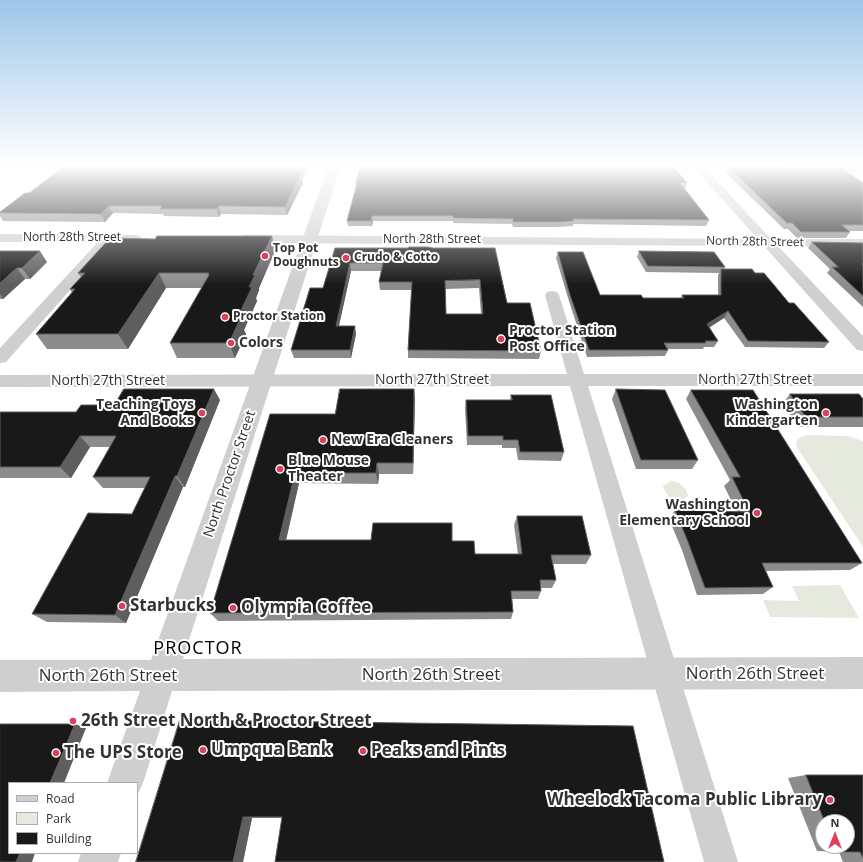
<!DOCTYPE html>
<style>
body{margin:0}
#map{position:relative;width:863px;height:862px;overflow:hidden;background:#fff;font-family:"Open Sans",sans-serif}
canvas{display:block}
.legend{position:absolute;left:8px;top:782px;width:130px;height:72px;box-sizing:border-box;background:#fff;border:1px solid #adadad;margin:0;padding:5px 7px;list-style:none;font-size:12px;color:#323232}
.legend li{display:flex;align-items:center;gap:8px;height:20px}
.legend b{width:20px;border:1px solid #adadad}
.north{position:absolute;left:815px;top:814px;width:40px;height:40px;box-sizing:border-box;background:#fff;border:1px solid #adadad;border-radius:50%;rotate:0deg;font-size:11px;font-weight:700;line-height:16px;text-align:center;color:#323232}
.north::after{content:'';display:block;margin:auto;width:14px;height:18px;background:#dc405d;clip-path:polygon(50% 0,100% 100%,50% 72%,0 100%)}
</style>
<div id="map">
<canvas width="863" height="862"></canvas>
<ul class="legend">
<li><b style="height:5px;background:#cfcfcf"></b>Road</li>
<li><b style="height:11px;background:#e6eade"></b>Park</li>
<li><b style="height:11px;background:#191919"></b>Building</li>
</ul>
<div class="north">N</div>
</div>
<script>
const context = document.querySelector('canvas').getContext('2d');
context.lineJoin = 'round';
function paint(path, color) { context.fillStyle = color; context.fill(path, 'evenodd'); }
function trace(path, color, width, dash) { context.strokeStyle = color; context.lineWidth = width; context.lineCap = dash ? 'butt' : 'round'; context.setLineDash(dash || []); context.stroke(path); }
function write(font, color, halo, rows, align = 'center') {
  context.font = font + ' "Open Sans",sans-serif'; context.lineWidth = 4; context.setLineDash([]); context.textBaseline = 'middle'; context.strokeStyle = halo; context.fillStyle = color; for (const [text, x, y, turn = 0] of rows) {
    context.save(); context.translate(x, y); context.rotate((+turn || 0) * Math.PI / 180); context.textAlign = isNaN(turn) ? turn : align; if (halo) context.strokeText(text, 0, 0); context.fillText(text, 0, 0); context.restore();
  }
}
const green = new Path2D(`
 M809 435 848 436 863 441V547L798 449 796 443C798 437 803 436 809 435Z
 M671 481C680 482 686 487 688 496 678 505 666 498 663 486Z
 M840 585 859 618 770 617 763 600 799 601 792 586Z`);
const minor = new Path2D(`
 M428 165H595L590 168H433Z
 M643 165H832L863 168V174L827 170 706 169 771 239H863V247L778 246 863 336V351L857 350 764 246 246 243 242 242 240 239 242 236 246 235 758 239 695 169H647L644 168Z
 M0 234 136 235 140 236 142 239 140 242 112 243 6 362 0 363V348L98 242H0Z
 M552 291 557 292 559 295 584 374H863V386H588L738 862H704L570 386 0 387V375L567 374 545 295 547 292Z`);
const tertiary = new Path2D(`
 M329 165H341L183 659 863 657V689L172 691 143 783 137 796V783H107L140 691 0 692V660H151Z
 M850 165H863V172L851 167Z
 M81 853H121L118 862H78Z`);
const wall = new Path2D(`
 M66 165H309L302 180 303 183 287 215 221 214 219 217 164 216 163 214 113 213 105 222 3 221 0 216V212L29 193Z
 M727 166 863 183V231H849L850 232 846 238H797L788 229H784L724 171Z
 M356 183H687L686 188H684L709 220 706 226 573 224V226L558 227H513L512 224 453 223V221H373L372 226H348L347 221 356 187Z
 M272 236 275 251 259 288V290L256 298 257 301 244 330 246 334 235 358H177L170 343 202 288H166L128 349H47L36 334 72 293 70 289 81 277 78 273 155 239Z
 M812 242 863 243V307L827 273 830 269 808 248Z
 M335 248H495L507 303 541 351 539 359 408 358V350L412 290H380L379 282 381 271H351L339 326 356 334 351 358H294L291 350 323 288ZM479 288 481 314H446L445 289Z
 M0 251 47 262 30 279H25L3 299H0Z
 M639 251 725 267 724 269 755 273 789 303 829 342 824 348 745 347 724 318 709 327 718 341 714 347H704L703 349H667L668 350 665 356 587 357 569 301 556 258 558 252 600 295 643 298H681L682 295H718V275L719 273 646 272 637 257Z
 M414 389 415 400 413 474H379L378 484 299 483 286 540 452 541 475 554H518L514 525 517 516 591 555 586 564H553L556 580 552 588H541V591L538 599H512L513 612 511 619 218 621 210 613 270 414H335Z
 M616 389 698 460 692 469H636L612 399Z
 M691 390 862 563 850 570 765 571 773 587 763 594 697 595 682 550 669 519 675 510 737 512 724 486 730 480 686 399Z
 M790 394 863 399V427H798L783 403Z
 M511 395 564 452 561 461 518 460 516 448H502V445H467L465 408 466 400H510Z
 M220 400 185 487H183L126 623 47 622 32 614 132 514 145 488H103L93 477 110 447H90L71 478H0V412H76L114 405Z
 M180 720 664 862 282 818H252L243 862H136Z
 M806 775H863V862H843L839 852 817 851 788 778ZM823 822H847V846H823Z`);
const shadedWall = new Path2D(`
 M305 165H309L302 180 303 183 287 215 285 207Z
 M109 206 113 213 105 222 101 214Z
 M219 206 221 214 219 217 216 209Z
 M372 216 373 221 372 226 371 221Z
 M272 236 275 251 259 288V290L256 298 257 301 244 330 246 334 235 358 229 343 237 319 253 275Z
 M40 251 47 262 30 279 22 268Z
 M350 263 351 271 337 334 336 326Z
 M17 268 25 279 3 299 0 294V283Z
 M159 273 166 288 128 349 118 334Z
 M728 311 724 318 704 331 707 324Z
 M355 326 356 334 351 358 350 350Z
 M214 389 220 400 185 487 177 476Z
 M414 389 415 400 413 474V463Z
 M80 436 90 447 71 478 60 467Z
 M377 463 379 474 378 484 376 473Z
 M295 473 299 483 284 549 279 540Z
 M175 476 183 487 126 623 115 615Z
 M75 724 86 728 64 783H50Z
 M243 817 252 818 243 862H233Z
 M20 853H35L32 862H16Z`);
const building = new Path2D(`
 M66 165H305L300 175H301L285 207 219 206 216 209H160L162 206H109L101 214 0 213V212L25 193H29Z
 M361 165 673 166 687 183H680L709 220 573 219 574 221 559 222H513V219L453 218V216H372L371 221H347L357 183H356Z
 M727 166 842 168 863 183V225H842L850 232H801L792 223H787Z
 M157 236H272L253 275H255L249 287H252L237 319H240L229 343H170L209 275H208L209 273H159L118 334H36L75 289H70L85 273H78L110 238 155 239Z
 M812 242 863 243V264H862H863V296L832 267H838Z
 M409 247H428L433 248H495L507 303H530L541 351 408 350 412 282H379L383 263H350L336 326H355L350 350H291L310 288H323L335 248H408ZM480 280 483 314H446L445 281Z
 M0 251H40L22 268H17L0 283Z
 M639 251 714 252 725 267 648 266Z
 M558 252H583L600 295H641L643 298H684L682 295H721V269H752L755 273H764L789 303H794L829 342 748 341 728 311 707 324 718 341H705L706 343H664L668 350H589L570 295Z
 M124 389H214L177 476H175L115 615 32 614 88 513 132 514 150 477H93L116 436H80L60 467H0V412H76L81 405H114Z
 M340 389H414L413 463H377L376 473H295L279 540H371L373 523H452V541H474L475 554H522L517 516H582L591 555H551L556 580H540L541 591H511L513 612 210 613 270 414H335Z
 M616 389 665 390 698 460H641Z
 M691 390H753L862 563H762L773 587 705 588 688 542 675 510 749 512 732 477H740Z
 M790 394H859L863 399V417H806Z
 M511 395H551L564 452H520L518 440H503V436H468L466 400H512Z
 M180 720 633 726 664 862H275L282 817H243L233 862H136Z
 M0 724H75L50 783H9V853H20L16 862H0Z
 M806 775H863V858L860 852H838L835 846H847V822H825Z`);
const markers = [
 [265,256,4,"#dc405d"],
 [346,258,4,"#dc405d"],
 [225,317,4,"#dc405d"],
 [501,339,4,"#dc405d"],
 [231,343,4,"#dc405d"],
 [202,413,4,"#dc405d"],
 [826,413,4,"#dc405d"],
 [323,440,4,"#dc405d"],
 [280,469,4,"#dc405d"],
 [757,513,4,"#dc405d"],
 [122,606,4,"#dc405d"],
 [233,608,4,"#dc405d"],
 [73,721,4,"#dc405d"],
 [203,750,4,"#dc405d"],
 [363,751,4,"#dc405d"],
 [56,753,4,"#dc405d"],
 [830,800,4,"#dc405d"]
];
const farStreetnames = [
 ["North 28th Street",72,238],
 ["North 28th Street",432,240],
 ["North 28th Street",755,242,1]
];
const farPoinames = [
 ["Top Pot",273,249],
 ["Doughnuts",273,263],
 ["Crudo & Cotto",354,258],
 ["Proctor Station",233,317]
];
const poiNames = [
 ["Proctor Station",509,331],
 ["Post Office",509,347],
 ["Colors",239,343],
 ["Teaching Toys",194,405,"right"],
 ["And Books",194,421,"right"],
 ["Washington",818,405,"right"],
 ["Kindergarten",818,421,"right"],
 ["New Era Cleaners",331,440],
 ["Blue Mouse",288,461],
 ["Theater",288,477],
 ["Washington",749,505,"right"],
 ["Elementary School",749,521,"right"]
];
const streetNames = [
 ["North 27th Street",432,380],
 ["North 27th Street",755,380],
 ["North 27th Street",108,381],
 ["North Proctor Street",230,474,-71]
];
const nearPoinames = [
 ["Starbucks",130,606],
 ["Olympia Coffee",241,608],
 ["26th Street North & Proctor Street",81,721],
 ["Umpqua Bank",211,750],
 ["Peaks and Pints",371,751],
 ["The UPS Store",64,753],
 ["Wheelock Tacoma Public Library",822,800,"right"]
];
const nearStreetnames = [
 ["North 26th Street",755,674],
 ["North 26th Street",431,675],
 ["North 26th Street",108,676]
];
const nearNeighbourhoodnames = [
 ["PROCTOR",198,649]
];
paint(green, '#e6eade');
paint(minor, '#cfcfcf');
paint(tertiary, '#cfcfcf');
paint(wall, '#8c8c8c');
paint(shadedWall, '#5e5e5e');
paint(building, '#191919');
trace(building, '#5e5e5e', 1);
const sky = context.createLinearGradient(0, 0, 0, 285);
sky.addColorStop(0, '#9dc6e9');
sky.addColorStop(0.58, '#fff');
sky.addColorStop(1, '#ffffff00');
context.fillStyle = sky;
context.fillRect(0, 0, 863, 285);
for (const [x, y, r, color] of markers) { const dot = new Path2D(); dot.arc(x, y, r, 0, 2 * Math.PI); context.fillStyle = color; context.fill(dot); trace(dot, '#fff', 1.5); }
write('12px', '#323232', '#fff', farStreetnames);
write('bold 12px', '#323232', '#fff', farPoinames, 'left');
write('bold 14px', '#323232', '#fff', poiNames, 'left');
write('14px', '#323232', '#fff', streetNames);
write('bold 17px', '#323232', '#fff', nearPoinames, 'left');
write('17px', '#323232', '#fff', nearStreetnames);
context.letterSpacing = '1px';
write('18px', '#000', '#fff', nearNeighbourhoodnames);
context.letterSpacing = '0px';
</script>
